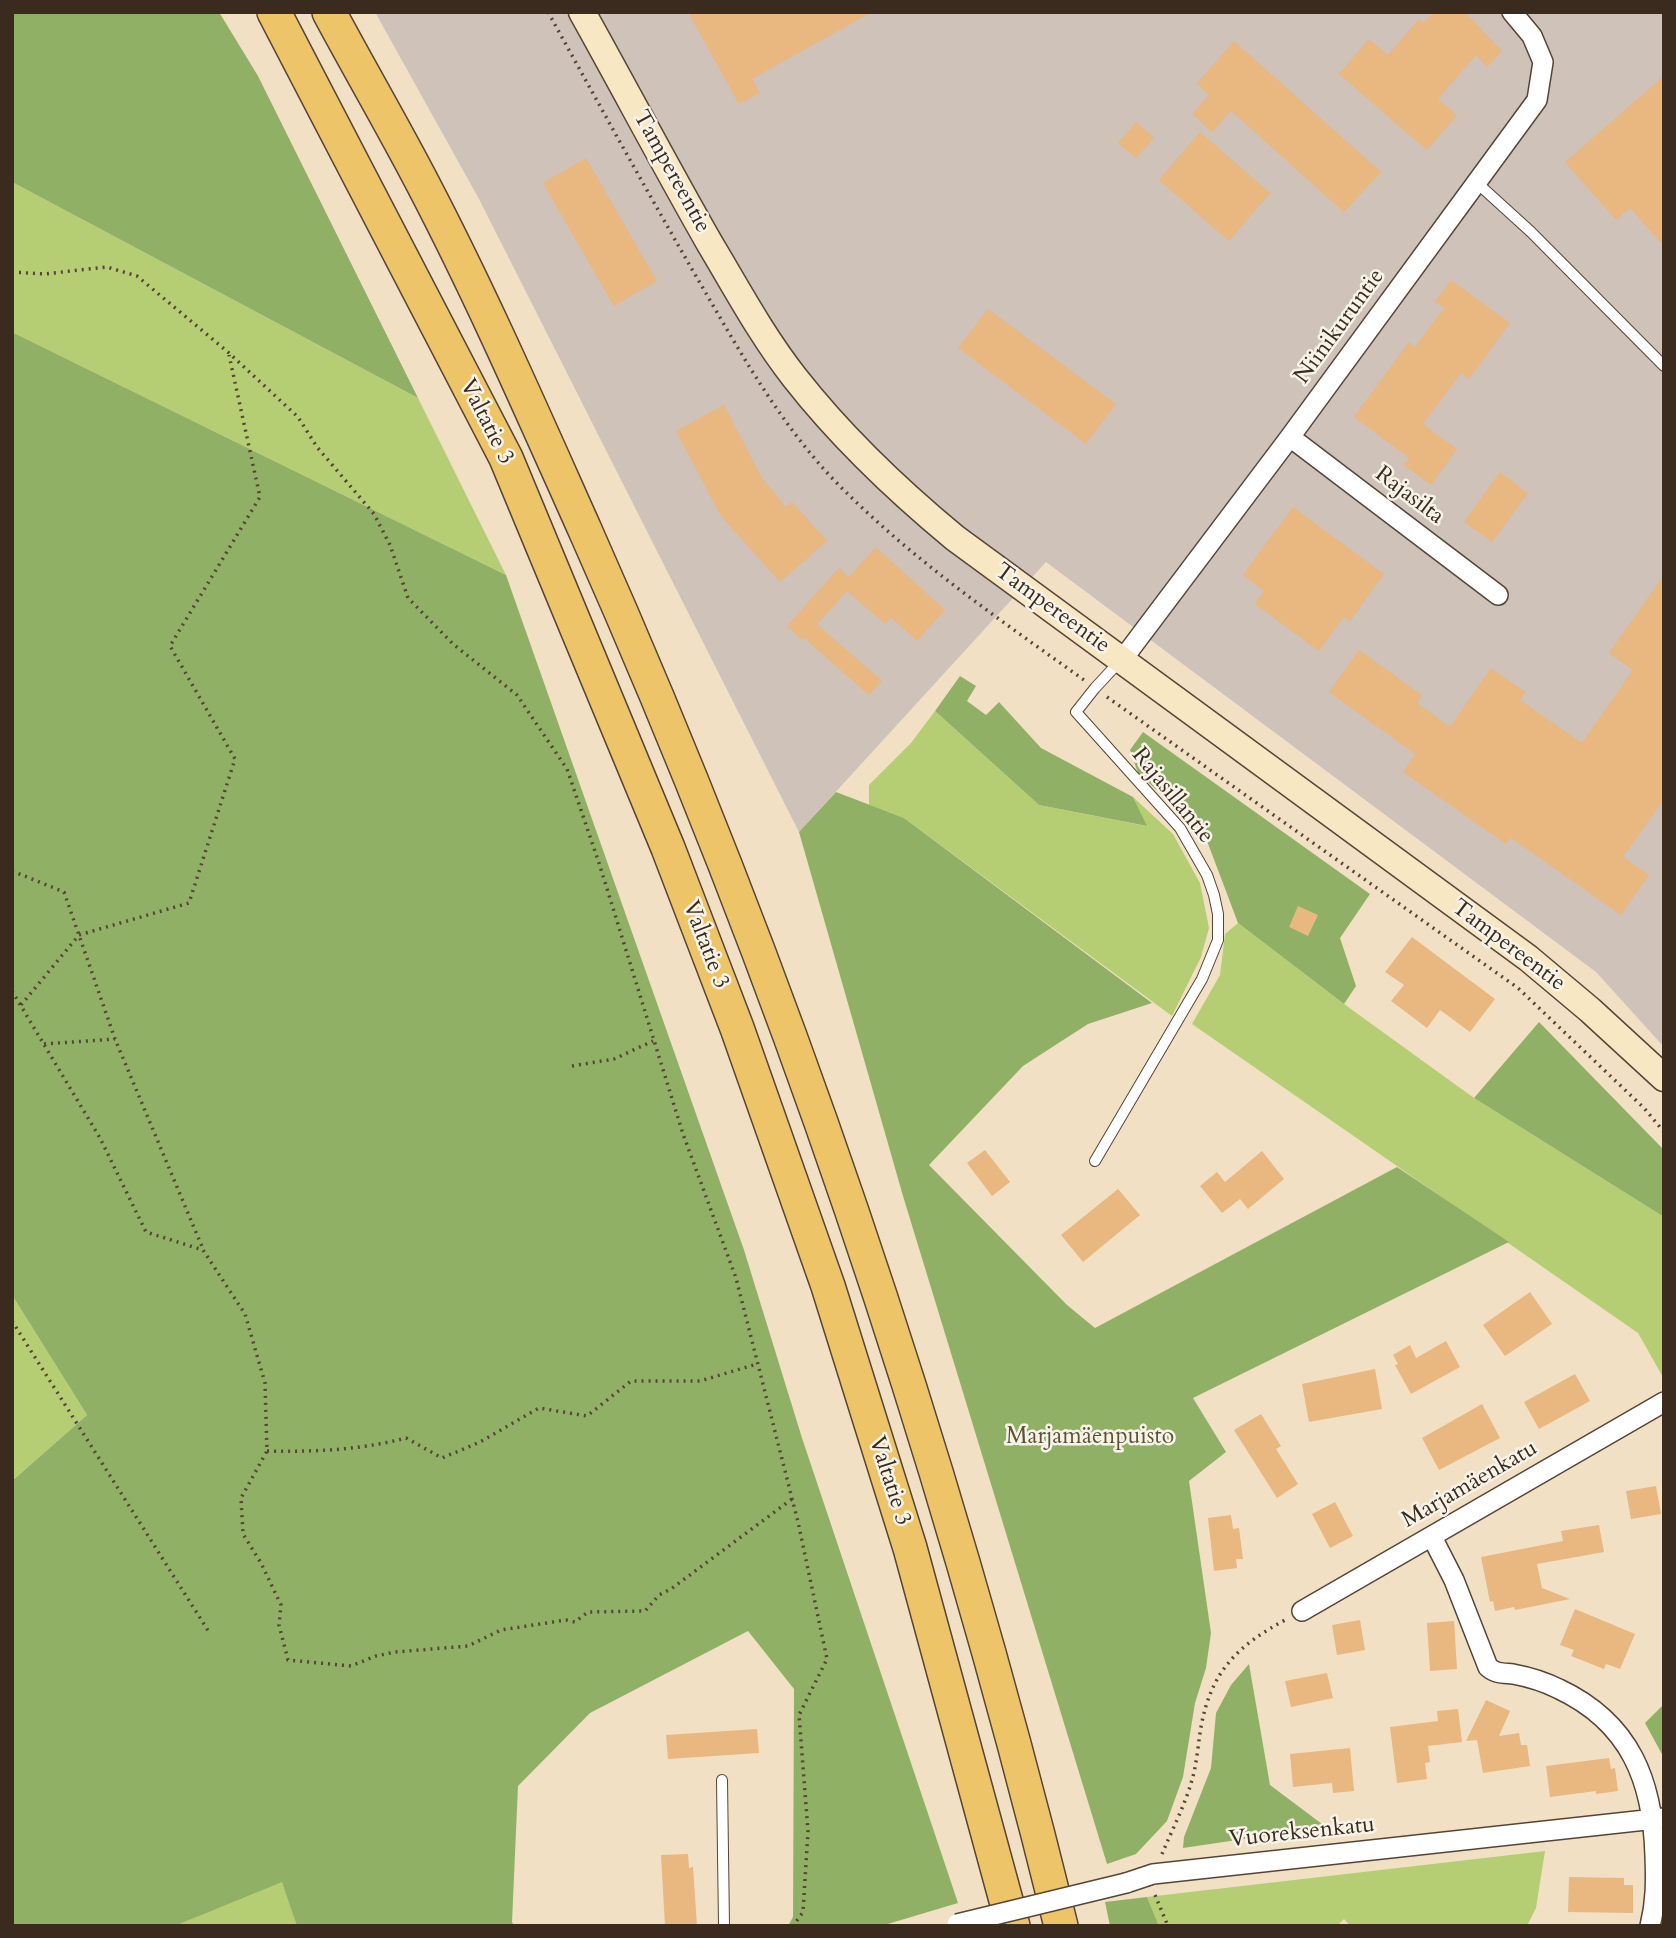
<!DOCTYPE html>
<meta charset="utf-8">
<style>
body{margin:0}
#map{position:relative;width:1676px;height:1938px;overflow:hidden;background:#f2e0c4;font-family:Cardo,serif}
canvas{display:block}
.frame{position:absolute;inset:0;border:14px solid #3b2a1e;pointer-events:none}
</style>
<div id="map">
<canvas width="1676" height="1938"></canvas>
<div class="frame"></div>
</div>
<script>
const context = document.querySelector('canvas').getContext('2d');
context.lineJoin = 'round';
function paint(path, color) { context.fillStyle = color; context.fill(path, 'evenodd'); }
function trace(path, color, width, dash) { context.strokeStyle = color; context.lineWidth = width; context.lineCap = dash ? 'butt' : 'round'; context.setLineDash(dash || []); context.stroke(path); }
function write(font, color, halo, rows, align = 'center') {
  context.font = font + ' Cardo,serif'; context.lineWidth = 5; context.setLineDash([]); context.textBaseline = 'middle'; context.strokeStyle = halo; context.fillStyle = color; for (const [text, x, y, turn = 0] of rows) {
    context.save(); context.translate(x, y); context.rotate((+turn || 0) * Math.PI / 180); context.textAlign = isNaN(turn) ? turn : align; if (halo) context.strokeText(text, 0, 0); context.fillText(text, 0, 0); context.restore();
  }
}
const industrial = new Path2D(`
 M375 12H1664V1047L1596 972 1046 562 799 832 479 199Z`);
const green = new Path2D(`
 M12 182 418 398 506 575 12 332Z
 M935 711 1039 805 1146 826 1133 797 1173 834 1200 883 1209 928 1201 957 1172 1016 904 818 869 805V785L911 743Z
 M1238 923 1344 1004 1474 1098 1664 1217V1379L1638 1333 1192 1024 1220 975 1225 934Z
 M12 1295 87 1415 12 1481Z
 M1545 1851 1536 1908 1527 1926H1350L1344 1919 1337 1926H1159L1147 1897Z
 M283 1881 297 1926H175Z`);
const forest = new Path2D(`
 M12 12H219L258 76 418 398 12 182Z
 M12 332 506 575 744 1250 802 1438 958 1903 881 1926H788L793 1917 794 1689 748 1631 590 1713 518 1786 512 1922 514 1926H297L282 1882 175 1926H12V1481L87 1415 12 1295Z
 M960 676 976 686 967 701 986 715 999 702 1041 748 1133 797 1147 826 1039 805 935 711Z
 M1143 732 1370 894 1340 938 1356 986 1344 1004 1238 923 1204 833 1138 773 1130 750Z
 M836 792 904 818 1152 1003 1088 1024 1023 1066 929 1165 1067 1305 1095 1328 1397 1167 1509 1242 1193 1398 1226 1452 1189 1481 1211 1633 1206 1668 1195 1703 1183 1777 1167 1821 1136 1854 1107 1864 903 1196 799 832Z
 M1539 1022 1664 1150V1217L1474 1098Z
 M1249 1664 1270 1785 1326 1827 1183 1848 1184 1837 1211 1768 1216 1713 1231 1685Z
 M1664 1704V1758L1645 1723Z
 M1147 1897 1159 1926H1110L1105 1902Z`);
const building = new Path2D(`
 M688 12H872L752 79 760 93 739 104Z
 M1435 12H1465L1502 51 1487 67 1476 55 1438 99 1457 115 1427 150 1339 74 1369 39 1388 55 1419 19 1423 23Z
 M1234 41 1381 172 1344 212 1231 111 1212 132 1192 114 1209 95 1197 83Z
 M1664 76V246L1630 208 1616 220 1565 162Z
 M1136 122 1154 138 1136 158 1118 143Z
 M1200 132 1270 193 1229 241 1159 180Z
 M586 158 657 281 614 306 543 183Z
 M1451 280 1510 323 1469 379 1461 373 1423 424 1457 449 1431 485 1404 465 1409 458 1354 417 1409 342 1415 347 1444 308 1435 302Z
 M988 309 1116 404 1086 444 958 348Z
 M724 405 762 478 786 507 792 502 827 541 780 582 721 516 676 431Z
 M1500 472 1528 493 1492 542 1464 522Z
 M1293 507 1384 574 1350 621 1344 617 1319 651 1255 604 1264 591 1243 575Z
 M876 547 945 610 917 641 891 617 885 624 847 591 817 624 882 681 869 695 804 638 802 640 787 626 839 568 849 577Z
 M1664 575V799L1623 857 1649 875 1621 915 1511 838 1506 844 1403 772 1415 754 1329 692 1359 650 1422 695 1417 703 1450 727 1491 668 1525 692 1520 700 1582 743 1633 670 1609 653Z
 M1298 906 1318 915 1308 936 1289 927Z
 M1412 937 1495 999 1470 1032 1440 1010 1427 1028 1391 1001 1404 985 1385 972Z
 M985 1150 1010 1182 992 1196 967 1163Z
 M1262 1151 1284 1179 1248 1209 1240 1199 1222 1213 1200 1186 1217 1172 1225 1182Z
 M1118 1189 1140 1215 1083 1262 1061 1235Z
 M1530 1292 1552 1324 1505 1356 1483 1325Z
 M1446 1341 1460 1367 1411 1394 1395 1365 1398 1364 1393 1355 1410 1345 1416 1358Z
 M1375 1369 1382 1409 1309 1422 1302 1384Z
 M1575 1374 1590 1401 1539 1429 1524 1402Z
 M1482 1404 1500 1438 1439 1470 1422 1438Z
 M1261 1414 1281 1446 1276 1449 1298 1484 1277 1498 1234 1430Z
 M1656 1486 1661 1514 1631 1519 1626 1491Z
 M1335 1502 1353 1536 1330 1548 1312 1514Z
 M1231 1515 1233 1529 1239 1528 1243 1559H1236L1237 1568 1214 1571 1208 1518Z
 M1599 1525 1604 1552 1537 1564 1542 1588 1570 1599 1515 1610 1514 1607 1495 1611 1493 1601 1490 1602 1481 1557 1563 1541 1561 1531Z
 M1575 1609 1635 1634 1620 1669 1606 1664 1604 1669 1571 1656 1574 1650 1560 1645Z
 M1360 1620 1365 1650 1337 1655 1332 1625Z
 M1454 1621 1457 1669 1430 1671 1427 1623Z
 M1327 1673 1333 1698 1291 1707 1285 1681Z
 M1486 1700 1510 1711 1499 1736 1519 1733 1521 1745H1527L1530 1766 1483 1773 1477 1740 1466 1741Z
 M1458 1709 1462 1742 1428 1746 1430 1762 1425 1763 1427 1779 1397 1783 1390 1727 1438 1721 1437 1711Z
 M757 1729 759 1753 668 1759 666 1735Z
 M1350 1748 1354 1791 1333 1793 1332 1783 1293 1787 1290 1754Z
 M1609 1758 1611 1769 1615 1768 1618 1791 1596 1794V1791L1550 1797 1546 1766Z
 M688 1854 689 1868 693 1867 697 1926H665L661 1855Z
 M1569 1877 1624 1878V1885H1633V1913L1568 1912Z`);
const path = new Path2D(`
 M548 12C596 99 644 186 693 271 735 343 775 417 832 478 907 556 996 617 1084 680
 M12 272 44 274 107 267 137 276 229 353 298 417 317 447 374 514 390 545 408 598 453 644 517 695 567 769 599 863 683 1134 736 1278 798 1522 827 1659 799 1715 808 1831 803 1912 793 1926
 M1107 697 1518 988 1644 1108 1664 1132
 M12 871 64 892 115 1039 203 1249
 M12 991 100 1138 146 1232 203 1250 245 1314 265 1383 267 1451 241 1498 243 1534 261 1563 281 1605 279 1625 288 1660 351 1666 376 1656 395 1652 468 1646 501 1630 566 1620 575 1622 588 1612 645 1611 659 1595 671 1589 792 1499
 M21 1005 79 935 189 903 235 759 170 646 260 497 229 355
 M44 1044 115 1039
 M572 1066 614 1059 653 1041
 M12 1321 209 1632
 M267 1451C315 1452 360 1450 406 1438L442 1458 480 1442 539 1408 587 1416 631 1381H700L757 1364
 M1162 1854C1172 1830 1185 1805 1192 1780 1197 1763 1198 1744 1201 1727 1211 1671 1238 1645 1287 1619
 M1155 1895 1168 1926`);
const service = new Path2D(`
 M1476 182 1531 232 1664 366
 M1095 1161 1202 979 1218 940V914L1214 895 1207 875 1180 828 1076 712 1095 688 1121 660
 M722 1780 724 1926`);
const minor = new Path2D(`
 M1290 437 1498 595
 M1122 660 1290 437 1537 100 1543 62 1532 36 1512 12
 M1432 1537 1454 1580 1488 1667C1496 1674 1503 1673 1513 1674 1529 1677 1545 1682 1559 1689 1631 1723 1653 1782 1655 1856 1656 1881 1656 1902 1650 1926
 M1302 1611 1664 1402
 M1126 1883 1153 1874 1664 1818`);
const secondary = new Path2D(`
 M582 12C625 89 666 167 710 244 737 289 762 336 795 378 842 438 897 490 955 538L1528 958 1590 1010 1664 1078`);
const motorway = new Path2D(`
 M274 12 506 458 668 848 737 1028 828 1286 910 1548 1013 1926
 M329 12C360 70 393 126 423 184 482 297 533 414 585 530 785 979 943 1448 1061 1926`);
const minorBridge = new Path2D(`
 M957 1924 1126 1883`);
const streetNames = [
 ["Tampereentie",671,172,61],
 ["Niinikuruntie",1340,327,-54],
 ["Valtatie 3",486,422,63],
 ["Rajasilta",1409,496,37],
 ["Tampereentie",1052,609,36],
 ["Rajasillantie",1172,796,51],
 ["Valtatie 3",705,945,69],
 ["Tampereentie",1508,946,37],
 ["Valtatie 3",889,1481,72],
 ["Marjamäenkatu",1470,1485,-30],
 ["Vuoreksenkatu",1302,1833,-6]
];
const parkNames = [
 ["Marjamäenpuisto",1090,1438]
];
paint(industrial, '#cec2b9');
paint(green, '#b5ce73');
paint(forest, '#90b165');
paint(building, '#e9b780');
trace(service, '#564537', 12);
trace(minor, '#564537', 22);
trace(secondary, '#564537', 29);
trace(motorway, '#564537', 36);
trace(path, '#564537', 3.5, [2, 5]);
trace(service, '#fff', 10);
trace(minor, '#fff', 19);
trace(secondary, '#f8e7c3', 26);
trace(motorway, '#eec469', 33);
trace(minorBridge, '#564537', 22, []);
trace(minorBridge, '#fff', 19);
write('23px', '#3b2a1e', '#f7f3e8', streetNames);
write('23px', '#5a5333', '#f7f3e8', parkNames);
</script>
